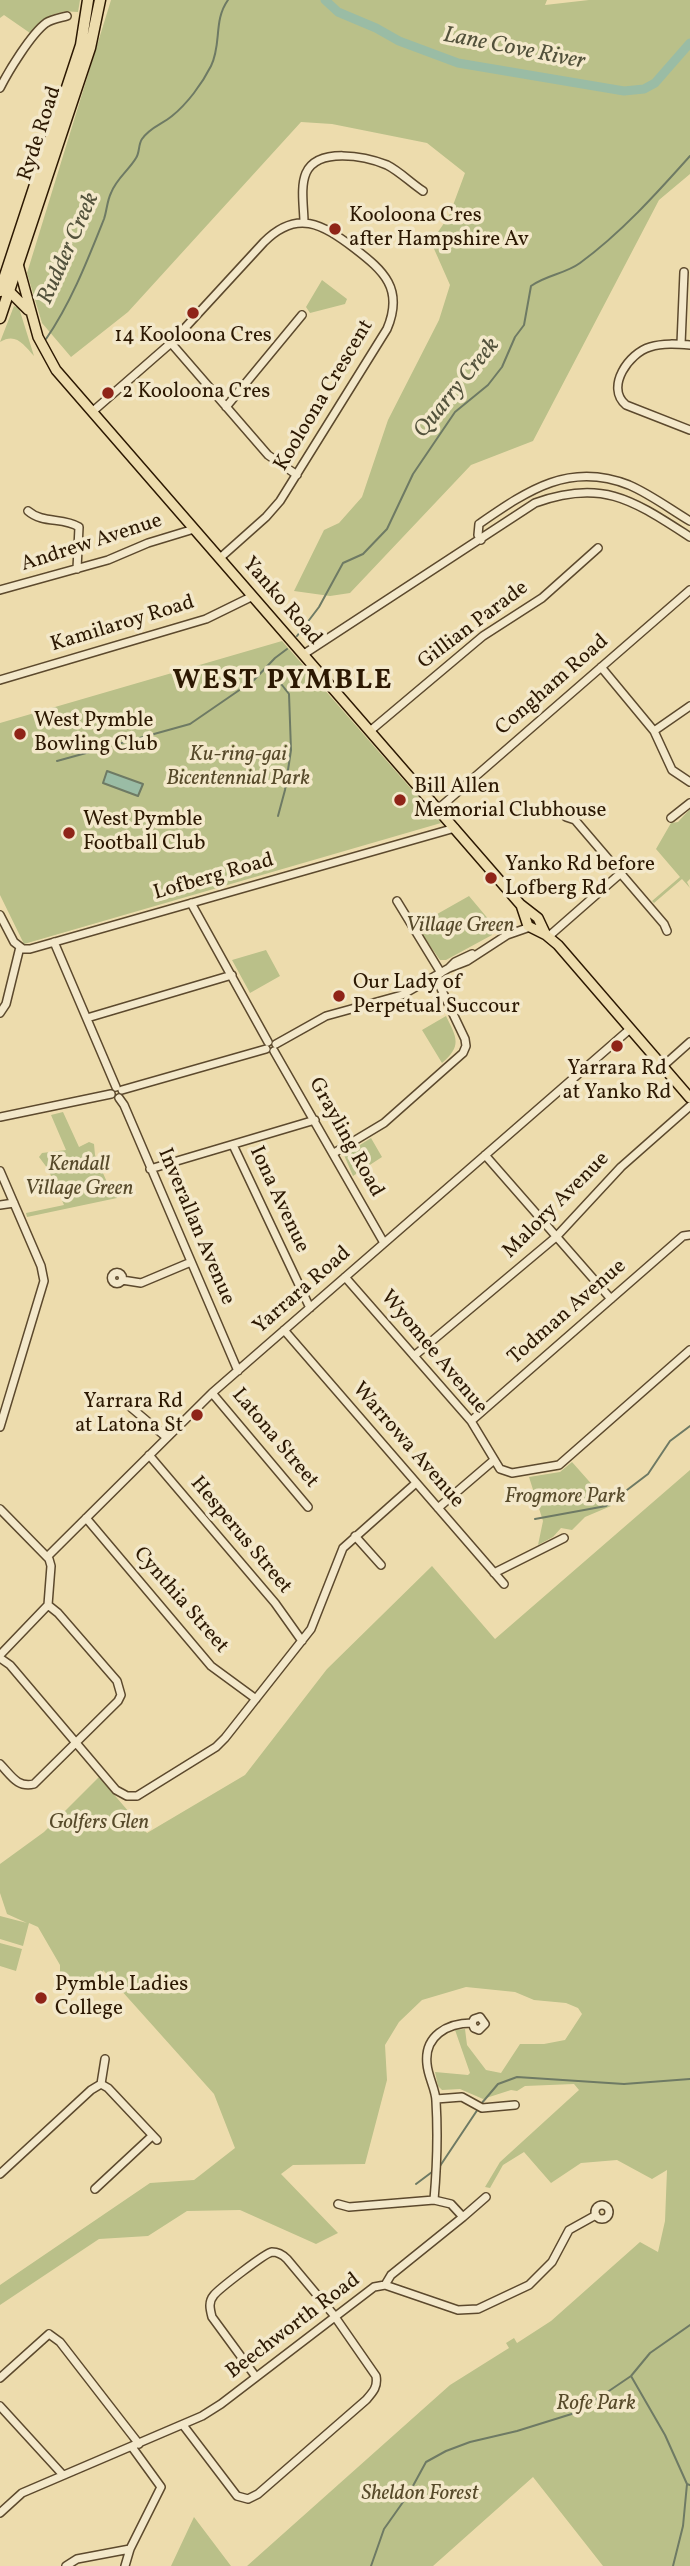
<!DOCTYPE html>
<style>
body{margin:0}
canvas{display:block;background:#eddcad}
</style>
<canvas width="690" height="2566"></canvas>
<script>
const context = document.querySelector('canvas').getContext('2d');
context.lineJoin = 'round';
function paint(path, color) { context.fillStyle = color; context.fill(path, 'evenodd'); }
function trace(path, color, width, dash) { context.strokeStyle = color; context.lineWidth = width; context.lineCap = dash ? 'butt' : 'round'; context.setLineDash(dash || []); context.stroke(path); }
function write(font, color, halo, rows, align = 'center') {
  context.font = font + ' Vollkorn,serif'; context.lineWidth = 7; context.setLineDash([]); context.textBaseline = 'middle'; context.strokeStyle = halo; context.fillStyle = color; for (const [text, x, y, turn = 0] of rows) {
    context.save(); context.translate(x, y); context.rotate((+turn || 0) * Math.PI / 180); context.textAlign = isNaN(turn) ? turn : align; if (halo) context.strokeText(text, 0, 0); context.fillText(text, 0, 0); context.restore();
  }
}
const green = new Path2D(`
 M0 0H80L78 12C56 9 44 17 30 33L4 15 0 18Z
 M111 0H547L545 5 589 0H690V174L659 200 533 441 471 465 350 593 330 596 294 591 324 530 339 523 362 497 388 420 439 320 450 285 431 242 449 216 465 173 427 143 332 124 301 122 128 312 71 357 42 323 27 273Z
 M322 280 347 299 345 304 310 313 306 307Z
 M14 306 19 308 34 356C24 345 16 332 0 342Z
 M282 641 441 823 24 944 0 895V723Z
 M690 809V879L687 882 690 888 682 879 654 903 652 901 680 877 656 849 671 823 678 822Z
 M469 896 495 927 492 930V935L446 960H440L416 926Z
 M266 950 280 976 250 993 232 960Z
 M446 1016C457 1038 462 1046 442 1063L422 1030Z
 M63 1112 79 1147 89 1142 94 1144 95 1155 110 1189H114L117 1198 27 1217 26 1213 64 1205 48 1169 39 1157 42 1153 66 1150 51 1115Z
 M371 1138 382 1157 353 1176 344 1155Z
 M572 1462 611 1506 585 1517 572 1530 561 1528 553 1537 538 1545 543 1521 529 1477 560 1472Z
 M690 1470V2566H603L533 2477 433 2566H247L450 2385 509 2348 506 2343 514 2338 517 2343 551 2321 640 2242 658 2252 665 2221 667 2170 652 2179 617 2160 581 2163 551 2183 524 2152 503 2165 490 2188 485 2187 500 2162 579 2090 574 2084 525 2086 517 2091 511 2090 483 2099 460 2089 442 2090 438 2086 435 2072 468 2075 470 2073 455 2030 465 2029 467 2045 486 2070 501 2073 520 2044H544L565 2040 582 2014 578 2008 566 2003 534 2000 515 1992 466 1987 422 2000 399 2022 385 2045 387 2080 365 2164 293 2165 281 2174 338 2233 316 2244 240 2210 187 2211 148 2236 99 2239 0 2305V2285L150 2183 194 2180 235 2148 214 2094 103 1970 104 1976 83 1992 60 1982V1965L38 1927 29 1923 23 1946 0 1939V1916L27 1923 7 1914 0 1893V1864L44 1832 99 1777 147 1833 245 1775 327 1669 432 1566 495 1639Z
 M0 1943 22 1949 16 1971 0 1966Z
 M194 2517 231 2566H171Z`);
const water = new Path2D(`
 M107 771 143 784 138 796 103 783Z`);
const stream = new Path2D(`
 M46 339C71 303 88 259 104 219 107 210 107 201 111 193 116 179 129 170 136 158 140 152 138 145 142 139 150 127 161 125 172 116 187 104 202 84 211 66 222 44 213 21 228 0
 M297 636 319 607 343 563 363 554 387 529 413 474 455 412 488 385 502 367 515 337 524 325 531 286C546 275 565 274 580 263 621 233 657 193 690 156
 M267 666 289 694 291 750 285 790 278 816
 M118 744 190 724 254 680 275 658 287 649
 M57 761 108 747
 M535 1519 606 1506 648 1474 670 1441 690 1426
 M481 2104 498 2084 517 2077 624 2084 690 2079
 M440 2166 478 2109
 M416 2184 432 2172
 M631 2376 665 2435 687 2484 690 2485
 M371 2566 384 2529 408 2495 426 2462 446 2451 470 2442 517 2431 578 2412 631 2376 650 2353 690 2325
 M673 2566 683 2526 687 2484`);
const river = new Path2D(`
 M325 0 338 12 376 28 399 41 458 63 624 91 644 89 655 83 690 43`);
const minor = new Path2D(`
 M0 88C8 72 31 34 46 23 52 19 60 18 67 16
 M304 223C304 208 300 187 306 173 318 147 365 156 387 165 399 171 411 183 423 191
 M171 343 268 455 297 475
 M681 344 684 272
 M690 345C677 344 663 343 650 347 629 353 605 387 626 405L690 430
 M226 407 302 315
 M92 412 171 343 264 242C297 209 322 224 354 248 384 271 404 289 387 329L280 501 266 517 220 558
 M28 511C43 524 63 517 79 527L77 569
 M481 540 478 535 479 524C527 491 569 461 629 485 650 494 670 509 690 521
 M0 590 108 560 148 543 194 529
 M304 654 535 503C603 478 634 501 690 537
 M601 667 654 731 672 770 690 782
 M0 680 206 619 253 596
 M370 731 483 636 542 598 598 548
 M654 731 690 706
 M438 809 690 590
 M566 817 575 820 664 924 667 931
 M671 818 690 803
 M397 901 441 973
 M191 903 268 1042
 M0 915 14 942 23 949H30L455 828
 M548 937 621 873
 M54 942 116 1087
 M449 968 455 962 472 954
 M0 1013 6 1004 20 947
 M87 1018 232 975
 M276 1044 326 1016 402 995 449 968 467 961 507 935 530 927
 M274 1051 384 1243
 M662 1067 690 1042
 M122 1090 266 1049
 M119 1098 124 1105 238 1371
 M0 1117 111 1094
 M233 1145 310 1308
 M334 1153 384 1123 463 1053 466 1046 465 1039 435 976
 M485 1155 611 1299
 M150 1169 315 1120
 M0 1171 41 1266 44 1281 0 1427
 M0 1205 14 1203
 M111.5 1278a5.5 5.5 0 1 1 11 0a5.5 5.5 0 1 1-11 0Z
 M345 1277 471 1421 500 1469 512 1473 559 1465 690 1350
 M122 1280 141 1283 191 1262
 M284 1330 504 1584
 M414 1356 556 1237 621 1167 690 1106
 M212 1393 308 1507
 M128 1405 166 1437
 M471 1421 683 1236 690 1235
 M149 1455 275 1603 302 1641
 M438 1508 494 1460
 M0 1509 49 1559 51 1566 48 1605
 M86 1518 211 1666 256 1699
 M355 1536 381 1565
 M47 1557 212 1393 630 1029
 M494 1573 564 1538
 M0 1655 48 1605
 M0 1658 10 1665 116 1790 127 1796H137L216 1747 225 1738 311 1629 343 1548 416 1483
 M0 1764C11 1775 17 1788 34 1784L118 1701 121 1695 117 1681 58 1613 48 1605
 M101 2084 108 2088 157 2140
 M101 2084 105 2059
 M436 2099 462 2097 482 2108 515 2105
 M0 2174 91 2090 101 2084
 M95 2189 152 2136
 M434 2200C437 2166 438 2134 436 2101 436 2090 428 2077 427 2064 424 2036 447 2023 472 2023L474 2019 480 2017 485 2024 479 2030 474 2028 472 2023
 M338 2204 349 2207 434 2200 451 2204 463 2217 391 2275 385 2285
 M595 2212a7 7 0 1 1 14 0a7 7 0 1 1-14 0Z
 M463 2217 486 2197
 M49 2334 60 2342 139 2444
 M0 2378 49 2334
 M0 2406 63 2475
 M183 2425 237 2496 248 2499 258 2494 366 2400C373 2392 378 2387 376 2376L333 2314 287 2259C283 2255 278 2252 272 2252 265 2253 219 2289 214 2295 208 2302 210 2309 212 2317L256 2377
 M0 2513 22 2493 202 2416 221 2404 374 2287 385 2285 458 2310 478 2309 529 2285 552 2262 569 2230 596 2215
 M66 2566 77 2559 130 2549
 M125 2566 130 2549 161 2487 132 2447`);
const major = new Path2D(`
 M18 264 38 337 56 370 520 904 538 918 546 935
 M6 288 28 310
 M521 905 528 926 546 935 558 945 690 1098`);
const highway = new Path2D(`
 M0 291 81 45 88 0
 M0 318 90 48 100 0`);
const markers = [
 [335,229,7,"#8f2418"],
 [193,313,7,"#8f2418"],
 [108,393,7,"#8f2418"],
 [20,734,7,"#8f2418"],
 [400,800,7,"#8f2418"],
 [69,833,7,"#8f2418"],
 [491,878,7,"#8f2418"],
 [339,996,7,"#8f2418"],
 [617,1046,7,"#8f2418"],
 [197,1415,7,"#8f2418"],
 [41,1998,7,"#8f2418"]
];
const streetNames = [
 ["Ryde Road",41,134,-72],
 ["Kooloona Crescent",325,396,-59],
 ["Andrew Avenue",92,544,-18],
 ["Yanko Road",281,602,49],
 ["Kamilaroy Road",123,625,-17],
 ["Gillian Parade",474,626,-37],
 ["Congham Road",553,686,-41],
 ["Lofberg Road",214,878,-16],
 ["Grayling Road",345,1138,61],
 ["Iona Avenue",278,1200,65],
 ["Malory Avenue",557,1206,-45],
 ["Inverallan Avenue",195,1227,67],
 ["Yarrara Road",303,1291,-41],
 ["Todman Avenue",568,1313,-41],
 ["Wyomee Avenue",433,1353,50],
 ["Latona Street",274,1439,50],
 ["Warrowa Avenue",407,1446,49],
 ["Hesperus Street",240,1536,50],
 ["Cynthia Street",180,1601,49],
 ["Beechworth Road",294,2327,-37]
];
const poiNames = [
 ["Kooloona Cres",349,217],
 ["after Hampshire Av",349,241],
 ["14 Kooloona Cres",193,337,"center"],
 ["2 Kooloona Cres",122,393],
 ["West Pymble",34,722],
 ["Bowling Club",34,746],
 ["Bill Allen",414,788],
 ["Memorial Clubhouse",414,812],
 ["West Pymble",83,821],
 ["Football Club",83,845],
 ["Yanko Rd before",505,866],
 ["Lofberg Rd",505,890],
 ["Our Lady of",353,984],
 ["Perpetual Succour",353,1008],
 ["Yarrara Rd",617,1070,"center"],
 ["at Yanko Rd",617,1094,"center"],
 ["Yarrara Rd",183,1403,"right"],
 ["at Latona St",183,1427,"right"],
 ["Pymble Ladies",55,1986],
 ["College",55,2010]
];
const parkNames = [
 ["Ku-ring-gai",238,756],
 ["Bicentennial Park",238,780],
 ["Village Green",460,927],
 ["Kendall",79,1166],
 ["Village Green",79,1190],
 ["Frogmore Park",565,1498],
 ["Golfers Glen",99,1824],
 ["Rofe Park",596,2405],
 ["Sheldon Forest",420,2495]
];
const waterNames = [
 ["Lane Cove River",514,50,11],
 ["Rudder Creek",70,249,-66],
 ["Quarry Creek",458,389,-51]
];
const districtNames = [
 ["WEST PYMBLE",283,683]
];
paint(green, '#bac089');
paint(water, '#9abca5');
trace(water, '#6e7a64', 2);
trace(stream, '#6e7a64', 2);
trace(river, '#9abca5', 9);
trace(minor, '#5c492d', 10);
trace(major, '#2c1802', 12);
trace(highway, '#2c1802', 13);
trace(minor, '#f3e8ca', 7);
trace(major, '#eddcad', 9);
trace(highway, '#eddcad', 10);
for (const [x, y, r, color] of markers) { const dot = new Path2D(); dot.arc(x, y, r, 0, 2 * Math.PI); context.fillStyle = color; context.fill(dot); trace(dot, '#f3e8ca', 2.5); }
write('21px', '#2c1802', '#f3e8ca', streetNames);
write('21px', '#2c1802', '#f3e8ca', poiNames, 'left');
write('italic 21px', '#574a2a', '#f3e8ca', parkNames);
write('italic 23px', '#52513b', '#f3e8ca', waterNames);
context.letterSpacing = '2px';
write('bold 28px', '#2c1802', '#f3e8ca', districtNames);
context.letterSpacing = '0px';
</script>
